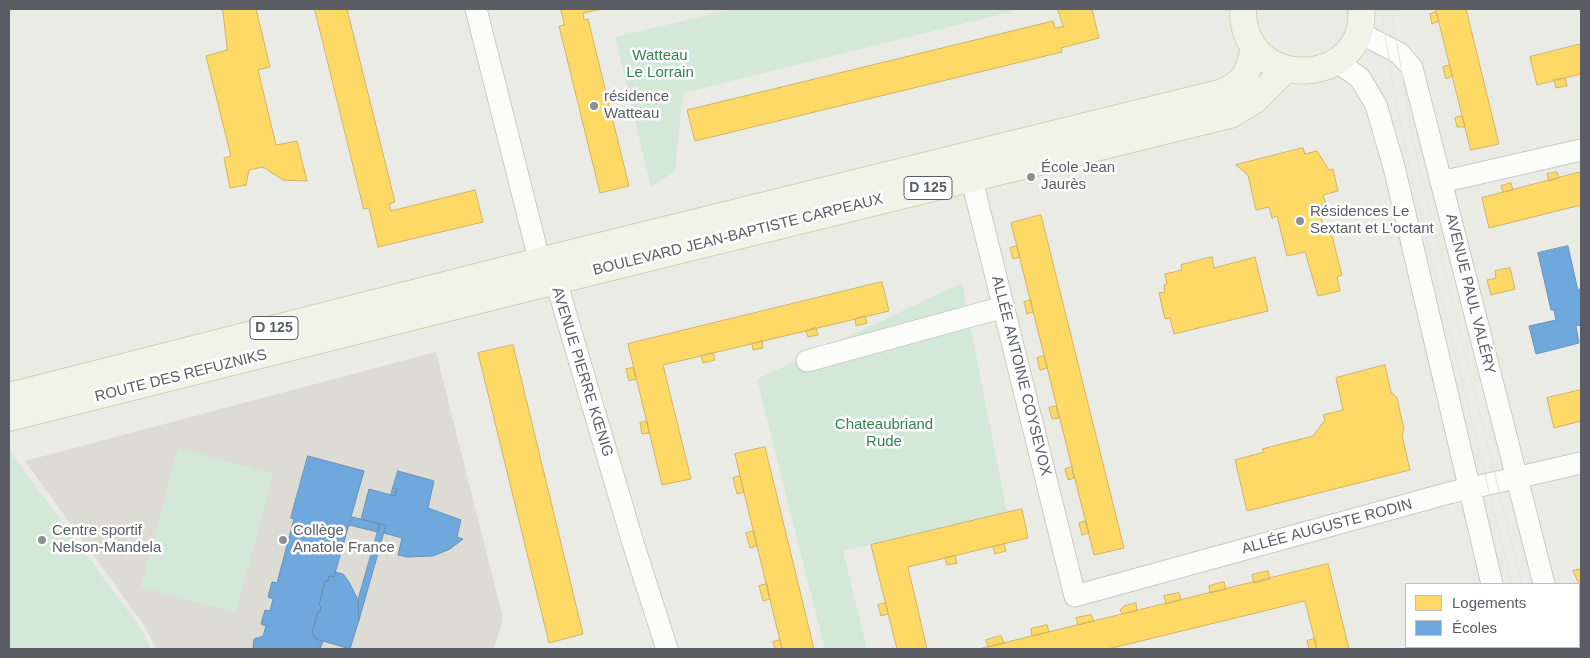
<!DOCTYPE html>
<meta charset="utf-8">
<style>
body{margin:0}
#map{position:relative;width:1590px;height:658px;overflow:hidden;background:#ebebe6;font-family:Arial,sans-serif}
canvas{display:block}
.frame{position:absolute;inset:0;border:10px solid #5b5d64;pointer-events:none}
.legend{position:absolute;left:1405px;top:583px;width:175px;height:65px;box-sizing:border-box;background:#fff;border:1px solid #bdbec1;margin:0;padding:6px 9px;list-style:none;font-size:15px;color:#5b5d64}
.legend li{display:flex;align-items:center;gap:10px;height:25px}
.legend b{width:25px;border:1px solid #bdbec1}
</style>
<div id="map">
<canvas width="1590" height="658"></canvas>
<div class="frame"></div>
<ul class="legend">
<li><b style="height:14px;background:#ffd966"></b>Logements</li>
<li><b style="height:14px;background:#6fa8dc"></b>Écoles</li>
</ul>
</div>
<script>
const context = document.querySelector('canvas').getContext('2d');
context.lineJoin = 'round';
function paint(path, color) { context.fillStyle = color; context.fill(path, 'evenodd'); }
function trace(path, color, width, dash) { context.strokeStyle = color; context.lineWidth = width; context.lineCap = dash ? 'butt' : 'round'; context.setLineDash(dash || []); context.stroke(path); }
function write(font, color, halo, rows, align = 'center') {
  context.font = font + ' Arial,sans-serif'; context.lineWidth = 5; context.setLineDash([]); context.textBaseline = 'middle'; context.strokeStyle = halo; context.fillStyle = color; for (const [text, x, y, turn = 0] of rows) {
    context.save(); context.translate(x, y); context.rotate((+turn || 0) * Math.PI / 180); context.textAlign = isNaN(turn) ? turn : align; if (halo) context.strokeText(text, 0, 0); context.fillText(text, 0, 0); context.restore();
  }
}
const education = new Path2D(`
 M436 352 503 619 494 649H156L144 625 25 461Z`);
const green = new Path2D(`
 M733 9H1013L1014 11 683 93 675 171 651 187 615 37Z
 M962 283 1007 513 843 551 867 649H825L757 379Z
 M178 448 273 474 236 613 141 587Z
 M9 450 142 630 151 649H9Z`);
const homes = new Path2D(`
 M223 9H256L270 67 258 70 276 145 297 141 307 181 283 180 263 167 249 170 246 185 230 188 224 158 231 156 206 56 227 50Z
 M315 9H347L395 202 389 204 391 211 475 190 483 222 378 247 369 208 364 209Z
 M561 9H602L583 13 584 20 588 19 629 186 600 193 559 26 564 25Z
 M1058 9H1092L1099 38 1061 48 1062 52 695 141 687 110 1053 21 1055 28 1063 27Z
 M1436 9H1466L1499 144 1471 150Z
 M1436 12 1439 21 1432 24 1430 14Z
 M1581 44V74L1537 85 1530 57Z
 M1450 65 1452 76 1446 79 1443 67Z
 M1565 78 1567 86 1556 88 1554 80Z
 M1462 116 1465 127H1457L1455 118Z
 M1303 148 1305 154 1317 151 1329 170 1333 169 1338 191 1323 195 1326 204 1318 206 1323 225 1329 224 1342 275 1337 277 1340 291 1318 296 1305 252 1287 256 1277 216 1272 218 1269 207 1256 210 1248 175 1236 165Z
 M1557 172 1559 178 1549 181 1547 174Z
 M1581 172V205L1489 228 1482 198Z
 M1511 183 1513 190 1503 192 1501 186Z
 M1041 215 1124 548 1094 555 1011 223Z
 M1017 246 1020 257 1013 259 1010 248Z
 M1212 257 1214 268 1255 257 1268 311 1174 334 1170 318 1165 319 1159 293 1165 292 1164 285 1167 284 1165 274 1182 270 1181 265Z
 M1510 268 1515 289 1491 295 1487 280 1496 278 1495 271Z
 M882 282 889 311 663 365 691 479 662 485 628 344Z
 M1031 300 1033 312 1027 314 1024 302Z
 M865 316 867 323 856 326 855 319Z
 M816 328 818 335 808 337 806 331Z
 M762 341 763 348 753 350 752 344Z
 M513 345 583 634 549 643 478 353Z
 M713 353 715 360 703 363 701 356Z
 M1044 356 1047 368 1040 370 1037 358Z
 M1385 365 1391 392 1397 398 1404 429 1402 435 1410 470 1247 511 1235 460 1264 452 1262 449 1313 436 1325 420 1323 415 1343 410 1336 378Z
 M633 368 636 379 629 381 626 369Z
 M1581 390V421L1554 428 1547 398Z
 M1056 406 1059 418 1052 419 1049 408Z
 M647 421 649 433 642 434 640 423Z
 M765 447 814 649H782L740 476 735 454Z
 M1072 467 1074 478 1068 480 1065 469Z
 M740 476 744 492 737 494 733 478Z
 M1022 509 1028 538 908 567 927 649H897L871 545Z
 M1086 521 1089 533 1082 535 1079 523Z
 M754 531 757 546 750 548 746 533Z
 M1004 544 1006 551 995 554 993 547Z
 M955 556 957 563 947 565 945 558Z
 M1328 564 1349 649H1317L1305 601 1108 649H979Z
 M1581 569V600L1579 584 1573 571Z
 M1268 571 1270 579 1254 583 1252 575Z
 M1224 582 1226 589 1210 593 1209 586Z
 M767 584 770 599 763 601 759 586Z
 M1179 593 1181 600 1166 604 1164 596Z
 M886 603 888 614 881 616 878 605Z
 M1136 603 1137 611 1122 614 1120 610 1124 606Z
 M1091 615 1094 621 1078 625 1076 618Z
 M1047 625 1049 632 1032 636 1031 629Z
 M1001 636 1004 643 988 647 986 640Z
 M1314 639 1317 649H1309L1307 641Z
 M780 640 782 649H775L773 642Z`);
const schools = new Path2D(`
 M1568 246 1578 291 1581 287V325L1576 326 1579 343 1536 354 1529 326 1556 320 1554 310H1551L1538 253Z
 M308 456 364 471 334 577 329 576 328 581H325L319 605 321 606 320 612H318L312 632 316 639 323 641 320 649H253L254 639 263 636 266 626 261 624 265 610 270 611 273 599 268 597 272 582 277 583 294 519 291 518Z
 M398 471 434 481 428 508 461 520 457 537 463 539 450 549 433 556 407 557 398 555 402 538 384 533 386 525 361 519 369 489 395 496 397 489 393 488Z
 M393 488 397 489 395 496 391 495Z
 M352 517 380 524 378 532 349 525Z
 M380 524 386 525 359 620 358 600Z
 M335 572 343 574 349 582 358 600 359 620 350 649 316 639 312 632 318 612H320L321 606 319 605 325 581H328L329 576 334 577Z`);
const minor = new Path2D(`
 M476 9 543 275
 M1358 32 1399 53 1412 68 1544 584
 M1336 61 1360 78 1376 105 1394 167 1492 584
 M968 164 1075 596 1449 493 1581 463
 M1441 182 1581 150
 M546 269 556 281 633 543 667 649
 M807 361 1004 307
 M1508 647 1509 649
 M1558 647 1559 649`);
const major = new Path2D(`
 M1243 9C1242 95 1369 87 1361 9
 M9 396 539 261 1223 92C1246 82 1249 71 1254 48
 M9 418 600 270 1230 115 1255 100 1285 70`);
const tram = new Path2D(`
 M1381 9 1395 97 1413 184 1512 584
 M1391 9 1413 139 1423 183 1522 584
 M1528 647 1529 649
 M1539 647V649`);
const markers = [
 [594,106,5,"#8d8f92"],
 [1031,177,5,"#8d8f92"],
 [1300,221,5,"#8d8f92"],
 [42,540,5,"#8d8f92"],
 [283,540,5,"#8d8f92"]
];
const shields = [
 [928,188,48],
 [274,328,48]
];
const shieldNames = [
 ["D 125",928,188],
 ["D 125",274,328]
];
const parkNames = [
 ["Watteau",660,56],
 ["Le Lorrain",660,73],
 ["Chateaubriand",884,425],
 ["Rude",884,442]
];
const poiNames = [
 ["résidence",604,97],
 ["Watteau",604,114],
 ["École Jean",1041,168],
 ["Jaurès",1041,185],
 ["Résidences Le",1310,212],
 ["Sextant et L'octant",1310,229],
 ["Centre sportif",52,531],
 ["Nelson-Mandela",52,548],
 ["Collège",293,531],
 ["Anatole France",293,548]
];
const streetNames = [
 ["BOULEVARD JEAN-BAPTISTE CARPEAUX",738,235,-14],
 ["AVENUE PAUL VALÉRY",1470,294,76],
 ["AVENUE PIERRE KŒNIG",582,372,73],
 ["ROUTE DES REFUZNIKS",181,376,-14],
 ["ALLÉE ANTOINE COYSEVOX",1021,376,76],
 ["ALLÉE AUGUSTE RODIN",1327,527,-15]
];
paint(education, '#dcdcd4');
paint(green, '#d3e8d7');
paint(homes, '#ffd966');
trace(homes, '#ceb465', 1);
paint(schools, '#6fa8dc');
trace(schools, '#6992b8', 1);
trace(minor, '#c8c9c8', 23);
trace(major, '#d3d2b4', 28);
trace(minor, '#fcfcfb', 21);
trace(major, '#f1f2e8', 26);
trace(tram, '#e3e3e3', 1);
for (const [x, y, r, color] of markers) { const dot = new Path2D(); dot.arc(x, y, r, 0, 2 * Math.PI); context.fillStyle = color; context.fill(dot); trace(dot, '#fff', 2); }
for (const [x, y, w] of shields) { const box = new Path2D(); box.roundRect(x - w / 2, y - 11.5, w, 23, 4); context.fillStyle = '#fff'; context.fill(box); trace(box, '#5b5d64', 1); }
write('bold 14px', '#5b5d64', null, shieldNames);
write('15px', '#36814c', '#fff', parkNames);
write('15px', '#5b5d64', '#fff', poiNames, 'left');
write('15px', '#5b5d64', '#fff', streetNames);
</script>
